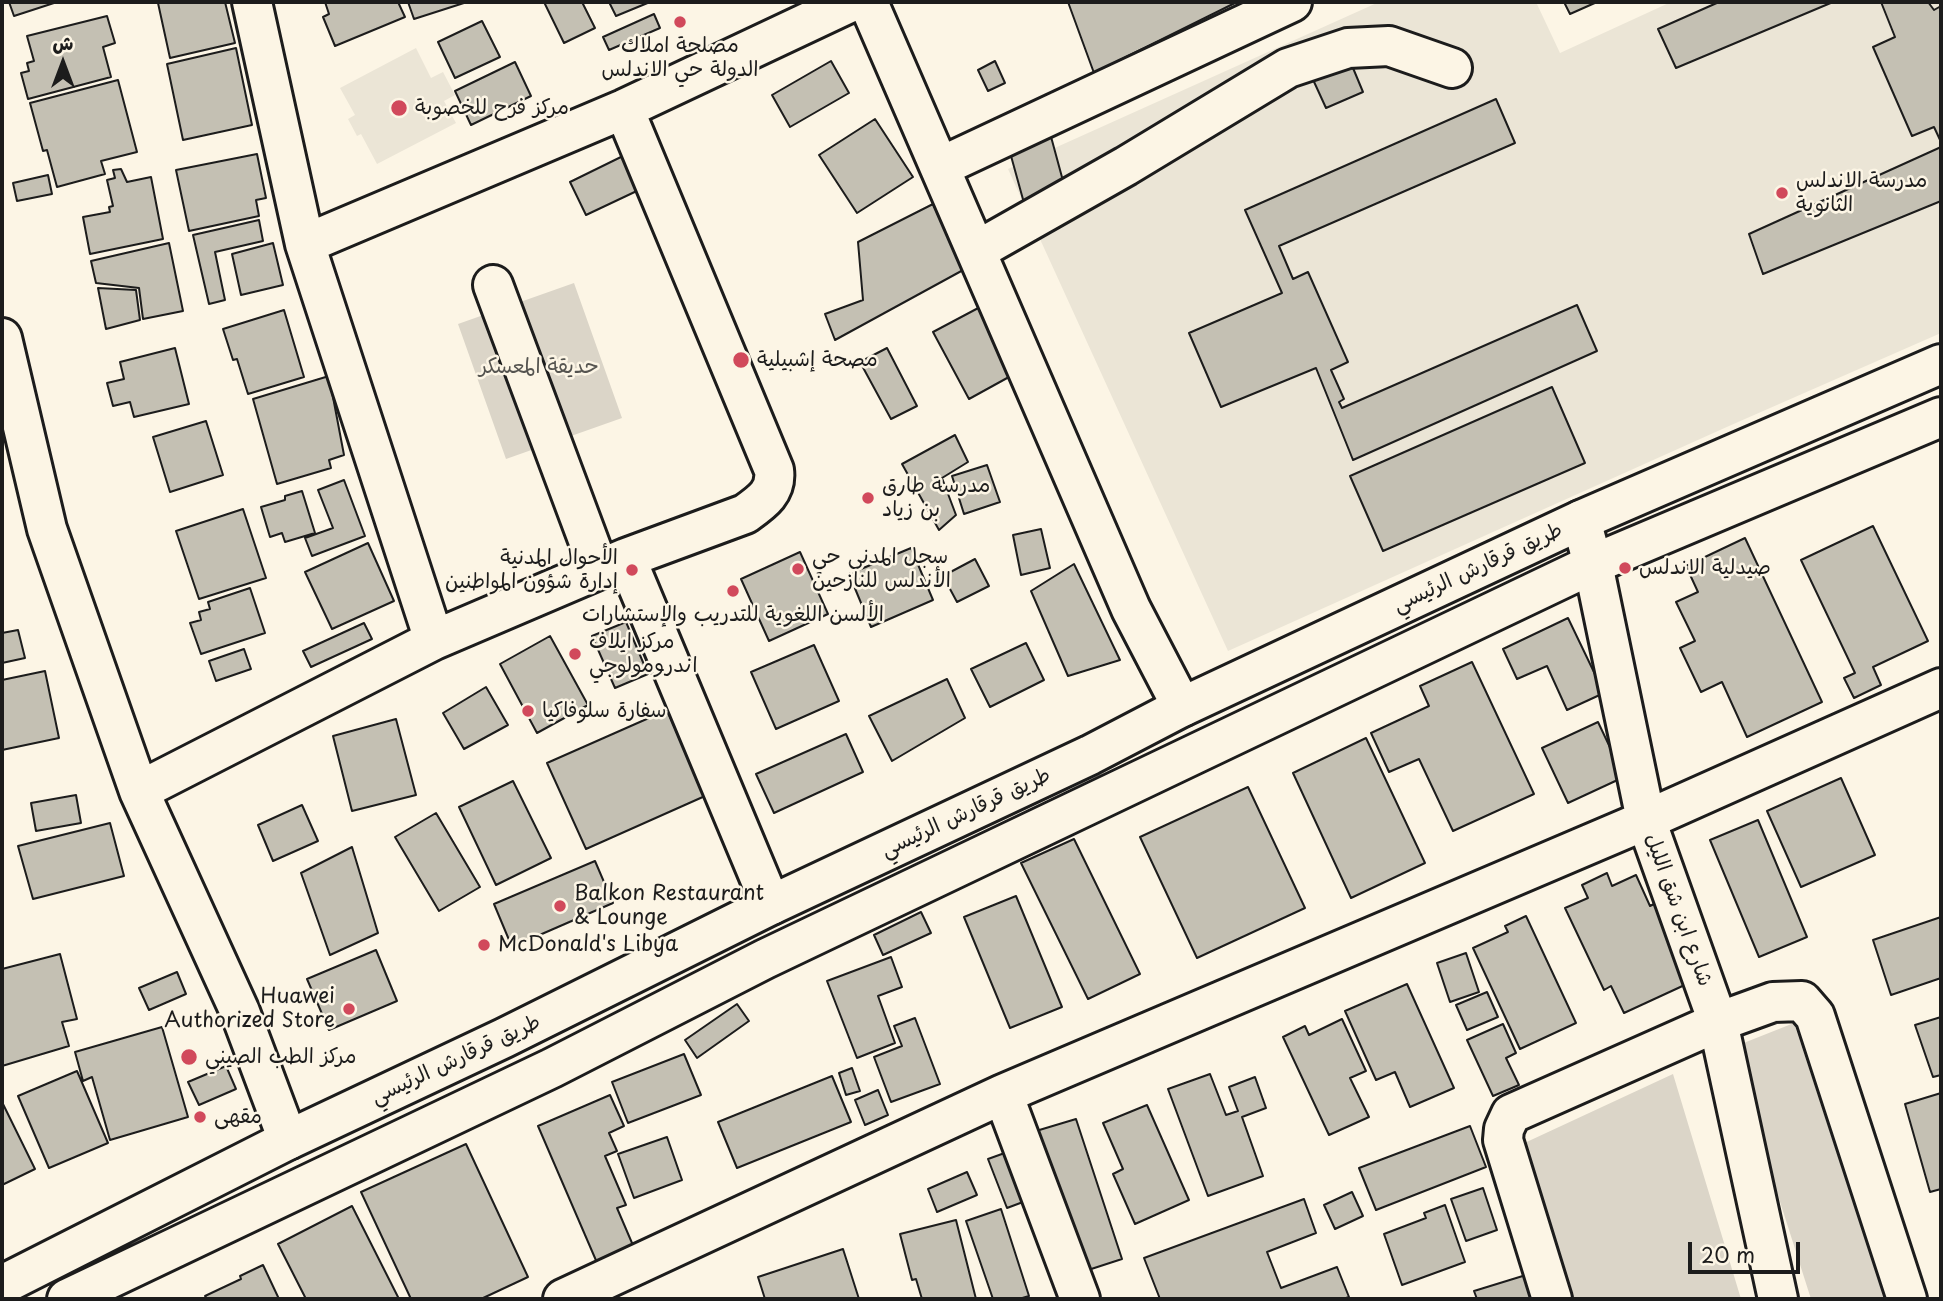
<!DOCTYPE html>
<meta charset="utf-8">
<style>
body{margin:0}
#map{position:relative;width:1943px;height:1301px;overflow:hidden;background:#fcf5e5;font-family:"Playpen Sans","Playpen Sans Arabic",sans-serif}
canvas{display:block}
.frame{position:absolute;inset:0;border:4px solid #1c1c1c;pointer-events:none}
.north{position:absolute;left:28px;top:28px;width:70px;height:70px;-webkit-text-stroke:5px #fcf5e5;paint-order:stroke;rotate:0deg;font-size:19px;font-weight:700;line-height:28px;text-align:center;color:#1c1c1c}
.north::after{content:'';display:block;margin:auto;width:24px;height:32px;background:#1c1c1c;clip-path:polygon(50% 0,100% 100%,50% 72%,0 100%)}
.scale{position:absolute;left:1688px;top:1242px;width:112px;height:32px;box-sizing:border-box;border:4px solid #1c1c1c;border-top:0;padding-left:9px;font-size:21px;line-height:24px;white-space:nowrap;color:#1c1c1c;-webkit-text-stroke:5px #fcf5e5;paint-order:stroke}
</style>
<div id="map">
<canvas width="1943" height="1301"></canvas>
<div class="frame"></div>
<div class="north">ش</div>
<div class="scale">20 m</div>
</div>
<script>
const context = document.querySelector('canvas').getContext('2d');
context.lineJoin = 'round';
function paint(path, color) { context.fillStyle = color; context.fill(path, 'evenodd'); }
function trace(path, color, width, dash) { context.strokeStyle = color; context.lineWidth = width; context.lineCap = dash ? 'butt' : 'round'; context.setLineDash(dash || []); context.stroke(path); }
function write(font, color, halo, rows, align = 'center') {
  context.font = font + ' "Playpen Sans","Playpen Sans Arabic",sans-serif'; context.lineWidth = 5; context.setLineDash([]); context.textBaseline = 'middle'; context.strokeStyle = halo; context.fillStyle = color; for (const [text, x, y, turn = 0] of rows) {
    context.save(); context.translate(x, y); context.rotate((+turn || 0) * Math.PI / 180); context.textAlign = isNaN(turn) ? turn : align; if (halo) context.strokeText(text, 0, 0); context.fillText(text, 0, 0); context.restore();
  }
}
const built = new Path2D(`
 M1379 2H1536L1560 53 1671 2H1941V333L1729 426 1228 651 1008 169Z
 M416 48 431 78 443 72 455 95 444 101 456 123 377 164 361 134 357 136 348 119 355 115 340 88Z`);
const green = new Path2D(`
 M574 283 622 418 506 459 458 324Z
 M1794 1023 1885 1299H1811L1731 1048Z
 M1673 1074 1741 1299H1574L1518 1146Z`);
const building = new Path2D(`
 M9 2H57L14 16Z
 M164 2H225L235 43 170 58 158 3Z
 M325 2H398L405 17 335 46 323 17 329 14Z
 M408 2H467L414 19Z
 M544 2H582L595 28 564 43Z
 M609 2H650L616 16Z
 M1068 2H1237L1094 73Z
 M1564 2H1597L1570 14Z
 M1719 2H1833L1676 68 1658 29Z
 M1881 2H1928L1934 10 1941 6V142L1934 127 1912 136 1873 47 1895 37Z
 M654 14 660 28 609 50 603 37Z
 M107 16 115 43 103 47 111 77 28 99 21 73 29 71 27 63 34 61 27 36Z
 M482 21 500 57 455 78 438 42Z
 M236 48 252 125 183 140 167 64Z
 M1348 56 1363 92 1326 108 1310 73Z
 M831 61 849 93 790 127 772 95Z
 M995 61 1005 83 988 91 978 70Z
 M515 62 531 96 471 125 455 91Z
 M118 80 137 152 101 161 105 174 57 187 47 150 43 151 30 103Z
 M1496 99 1515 143 1279 246 1293 279 1308 272 1348 362 1331 370 1344 399 1339 402 1342 408 1577 305 1597 351 1353 460 1316 368 1221 407 1189 333 1282 293 1245 210Z
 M875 119 913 177 857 213 819 155Z
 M1050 133 1066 192 1024 203 1008 145Z
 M1941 147V201L1763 274 1749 234Z
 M257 154 266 198 256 200 259 216 189 231 176 170Z
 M625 155 641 189 586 215 570 182Z
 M121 169 127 182 151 177 163 239 90 254 83 217 110 212 109 207 113 206 107 180 115 178 113 170Z
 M48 175 52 194 17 201 13 183Z
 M933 204 965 269 835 340 825 314 863 300 858 242Z
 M259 220 263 241 215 252 225 300 209 304 193 235Z
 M169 243 183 311 143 319 139 288 96 283 91 261Z
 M273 243 283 285 241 295 232 254Z
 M98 288 136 290 140 320 106 329Z
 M982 306 1018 372 969 399 933 332Z
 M284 310 304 377 248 394 237 359 233 360 223 329Z
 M175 348 189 404 134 417 130 402 113 406 107 383 124 379 120 362Z
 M887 348 917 406 891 419 860 362Z
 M329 376 344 455 329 460 331 468 277 484 253 399Z
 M1552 387 1585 463 1383 551 1350 476Z
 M206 421 223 475 170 492 153 437Z
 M955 435 968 462 942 478 956 515 939 530 902 464Z
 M987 465 1000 502 964 514 952 476Z
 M344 480 365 536 312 556 305 538 333 528 318 490Z
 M302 491 315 533 285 542 282 533 270 537 261 507 285 500V496Z
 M243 509 266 578 199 599 176 531Z
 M1873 526 1928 641 1873 667 1881 685 1854 698 1844 678 1855 673 1801 560Z
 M1041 529 1050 568 1021 575 1013 535Z
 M1745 538 1822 702 1747 737 1722 682 1701 692 1680 648 1695 641 1676 602 1698 592 1686 566Z
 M368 543 394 601 332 629 305 572Z
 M911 548 933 600 871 627 849 574Z
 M800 552 828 614 769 641 741 579Z
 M975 559 989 586 957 602 943 576Z
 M1074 564 1120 660 1068 676 1031 591Z
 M250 588 265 633 201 654 190 623 201 620 199 612 210 609 208 602Z
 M1568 618 1604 693 1567 710 1547 666 1517 679 1503 649Z
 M626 622 648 674 615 688 592 636Z
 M364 623 372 639 311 667 303 651Z
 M18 630 25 658 2 663V633Z
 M550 636 588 705 537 733 500 664Z
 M1026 643 1044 680 990 707 971 669Z
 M814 645 839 701 776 729 751 672Z
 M244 649 251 669 216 681 209 661Z
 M1472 662 1534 794 1453 831 1419 759 1389 772 1371 733 1429 706 1420 686Z
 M45 671 59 738 2 750V680Z
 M947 679 965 718 892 761 869 716Z
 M486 687 508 725 464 749 443 713Z
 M667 710 705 796 586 849 547 763Z
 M396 719 416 795 352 811 333 736Z
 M1598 722 1624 777 1568 803 1542 748Z
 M846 734 863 772 774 813 756 774Z
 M1366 738 1425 863 1351 898 1293 773Z
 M1841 778 1875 855 1801 887 1767 811Z
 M513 781 551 858 496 885 459 807Z
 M1248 787 1305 908 1197 958 1140 837Z
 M76 795 81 823 36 831 31 803Z
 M302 805 318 841 273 861 258 825Z
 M436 813 480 887 439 911 395 837Z
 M1758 820 1807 937 1759 957 1710 840Z
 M110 823 124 876 33 899 18 846Z
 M1074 839 1140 974 1088 999 1021 863Z
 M352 847 378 933 330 955 301 873Z
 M595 861 613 903 512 947 494 904Z
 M1607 873 1612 886 1636 875 1650 906 1666 898 1678 922 1664 929 1689 983 1624 1013 1611 986 1604 990 1565 908 1588 898 1582 885Z
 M1016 896 1062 1007 1010 1028 964 917Z
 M921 912 931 933 883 955 874 935Z
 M1526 916 1576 1023 1520 1049 1473 948 1508 932 1505 926Z
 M1941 917V978L1891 995 1873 940Z
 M376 950 397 1001 329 1030 307 979Z
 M1466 953 1479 992 1450 1002 1437 963Z
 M60 954 77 1019 62 1022 69 1046 2 1066V969Z
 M891 957 902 987 878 996 895 1043 857 1058 827 981Z
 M177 972 186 994 149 1010 139 988Z
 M1407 984 1454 1088 1410 1107 1395 1072 1376 1080 1345 1011Z
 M1487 992 1498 1017 1467 1030 1456 1005Z
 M737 1004 749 1021 697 1058 685 1040Z
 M1941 1017V1075L1933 1077 1915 1025Z
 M915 1018 940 1084 891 1102 874 1057 902 1046 894 1026Z
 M1342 1019 1366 1071 1350 1078 1369 1117 1329 1135 1283 1037 1305 1026 1309 1035Z
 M1503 1024 1516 1053 1506 1058 1519 1085 1493 1096 1467 1040Z
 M162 1027 188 1117 110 1140 92 1077 83 1081 75 1052Z
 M684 1054 701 1095 628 1123 612 1082Z
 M226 1066 236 1089 199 1105 188 1082Z
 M852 1068 860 1091 846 1095 839 1073Z
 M77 1071 108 1143 49 1168 18 1096Z
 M1210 1074 1226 1115 1238 1111 1229 1087 1255 1077 1266 1108 1242 1117 1263 1176 1208 1196 1168 1089Z
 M832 1076 851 1122 737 1168 718 1122Z
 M878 1090 888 1115 865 1125 855 1100Z
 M1941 1093V1189L1930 1192 1905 1104Z
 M610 1095 624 1126 609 1133 617 1151 605 1156 626 1205 617 1208 635 1250 598 1265 538 1126Z
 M2 1102 35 1169 2 1185Z
 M1147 1105 1189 1200 1135 1224 1113 1174 1123 1169 1103 1123Z
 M1076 1119 1122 1259 1082 1272 1036 1131Z
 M1470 1126 1486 1167 1376 1210 1359 1168Z
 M667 1137 682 1180 634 1198 618 1154Z
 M466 1144 528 1277 481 1299H411L361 1192Z
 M1013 1150 1031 1199 1007 1208 988 1159Z
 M967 1172 977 1195 937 1212 928 1189Z
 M1483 1188 1497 1230 1466 1241 1451 1199Z
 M1352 1192 1363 1216 1335 1229 1324 1205Z
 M1304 1199 1316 1233 1267 1252 1281 1288 1337 1267 1349 1297 1343 1299H1160L1144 1258Z
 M1445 1205 1465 1262 1402 1285 1384 1234 1426 1218 1424 1213Z
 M352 1206 399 1299H306L278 1244Z
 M1001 1209 1029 1296 1019 1299H993L966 1221Z
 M956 1220 976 1299H922L916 1279 912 1280 900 1234Z
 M843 1249 859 1299H765L758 1277Z
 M263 1265 279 1299H207L205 1296 241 1279 240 1276Z
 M1526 1275 1533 1299H1477L1474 1291Z`);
const minor = new Path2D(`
 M252 2 305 244 434 640
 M868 2 1131 609 1182 707
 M940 167 1292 2
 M305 244 624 109 851 2
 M976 251 1126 166 1288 68 1348 48 1389 46 1452 68
 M493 285 599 569
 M2 338 47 529 139 791 240 1012 288 1140
 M1581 520 1593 564 1646 820 1718 1022 1778 1299
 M626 558 771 905
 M139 791 434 640 626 558 745 514C762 502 777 492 774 470L624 109
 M1003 1094 1080 1299
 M563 1299 1003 1094 1646 820 1941 688
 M1552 1299 1503 1140 1504 1129 1511 1114 1718 1022 1773 1002 1802 1001 1815 1016 1907 1299`);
const major = new Path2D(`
 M2 1285 288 1140 504 1038 771 905 1090 755 1182 707 1581 520 1941 364
 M67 1299 552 1068 765 959 1593 564 1941 417`);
const markers = [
 [680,22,7,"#d1495b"],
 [399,108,9,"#d1495b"],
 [1782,193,7,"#d1495b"],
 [741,360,9,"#d1495b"],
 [868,498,7,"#d1495b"],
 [1625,568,7,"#d1495b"],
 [798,569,7,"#d1495b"],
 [632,570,7,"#d1495b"],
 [733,591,7,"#d1495b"],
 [575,654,7,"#d1495b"],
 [528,711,7,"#d1495b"],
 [560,906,7,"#d1495b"],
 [484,945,7,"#d1495b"],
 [349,1009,7,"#d1495b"],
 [189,1057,9,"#d1495b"],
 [200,1117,7,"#d1495b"]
];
const poiNames = [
 ["مصلحة املاك",680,46,"center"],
 ["الدولة حي الاندلس",680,70,"center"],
 ["مركز فرح للخصوبة",415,108],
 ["مدرسة الاندلس",1796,181],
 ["الثانوية",1796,205],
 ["مصحة إشبيلية",757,360],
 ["مدرسة طارق",882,486],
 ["بن زياد",882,510],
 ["سجل المدني حي",812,557],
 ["الأندلس للنازحين",812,581],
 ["الأحوال المدنية",618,558,"right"],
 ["إدارة شؤون المواطنين",618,582,"right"],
 ["صيدلية الاندلس",1639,568],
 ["الألسن اللغوية للتدريب والإستشارات",733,615,"center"],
 ["مركز ايلاف",589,642],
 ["اندرومولوجي",589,666],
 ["سفارة سلوفاكيا",542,711],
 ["Balkon Restaurant",574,894],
 ["& Lounge",574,918],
 ["McDonald's Libya",498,945],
 ["Huawei",335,997,"right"],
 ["Authorized Store",335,1021,"right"],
 ["مركز الطب الصيني",205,1057],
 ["مقهى",214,1117]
];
const parkNames = [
 ["حديقة المعسكر",539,367]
];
const streetNames = [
 ["طريق قرقارش الرئيسي",1478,568,-25],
 ["طريق قرقارش الرئيسي",966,813,-25],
 ["شارع ابن شق الليل",1678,910,70],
 ["طريق قرقارش الرئيسي",456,1060,-25]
];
paint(built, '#ebe5d6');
paint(green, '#dbd5c8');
paint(building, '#c4c0b3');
trace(building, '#1c1c1c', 2);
trace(minor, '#1c1c1c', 44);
trace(major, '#1c1c1c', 44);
trace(minor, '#fcf5e5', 38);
trace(major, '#fcf5e5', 38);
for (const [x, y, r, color] of markers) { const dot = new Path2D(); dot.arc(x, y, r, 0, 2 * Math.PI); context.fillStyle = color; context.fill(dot); trace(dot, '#fcf5e5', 2.5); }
write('21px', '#1c1c1c', '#fcf5e5', poiNames, 'left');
write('21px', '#555450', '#fcf5e5', parkNames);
write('21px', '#1c1c1c', '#fcf5e5', streetNames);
</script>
